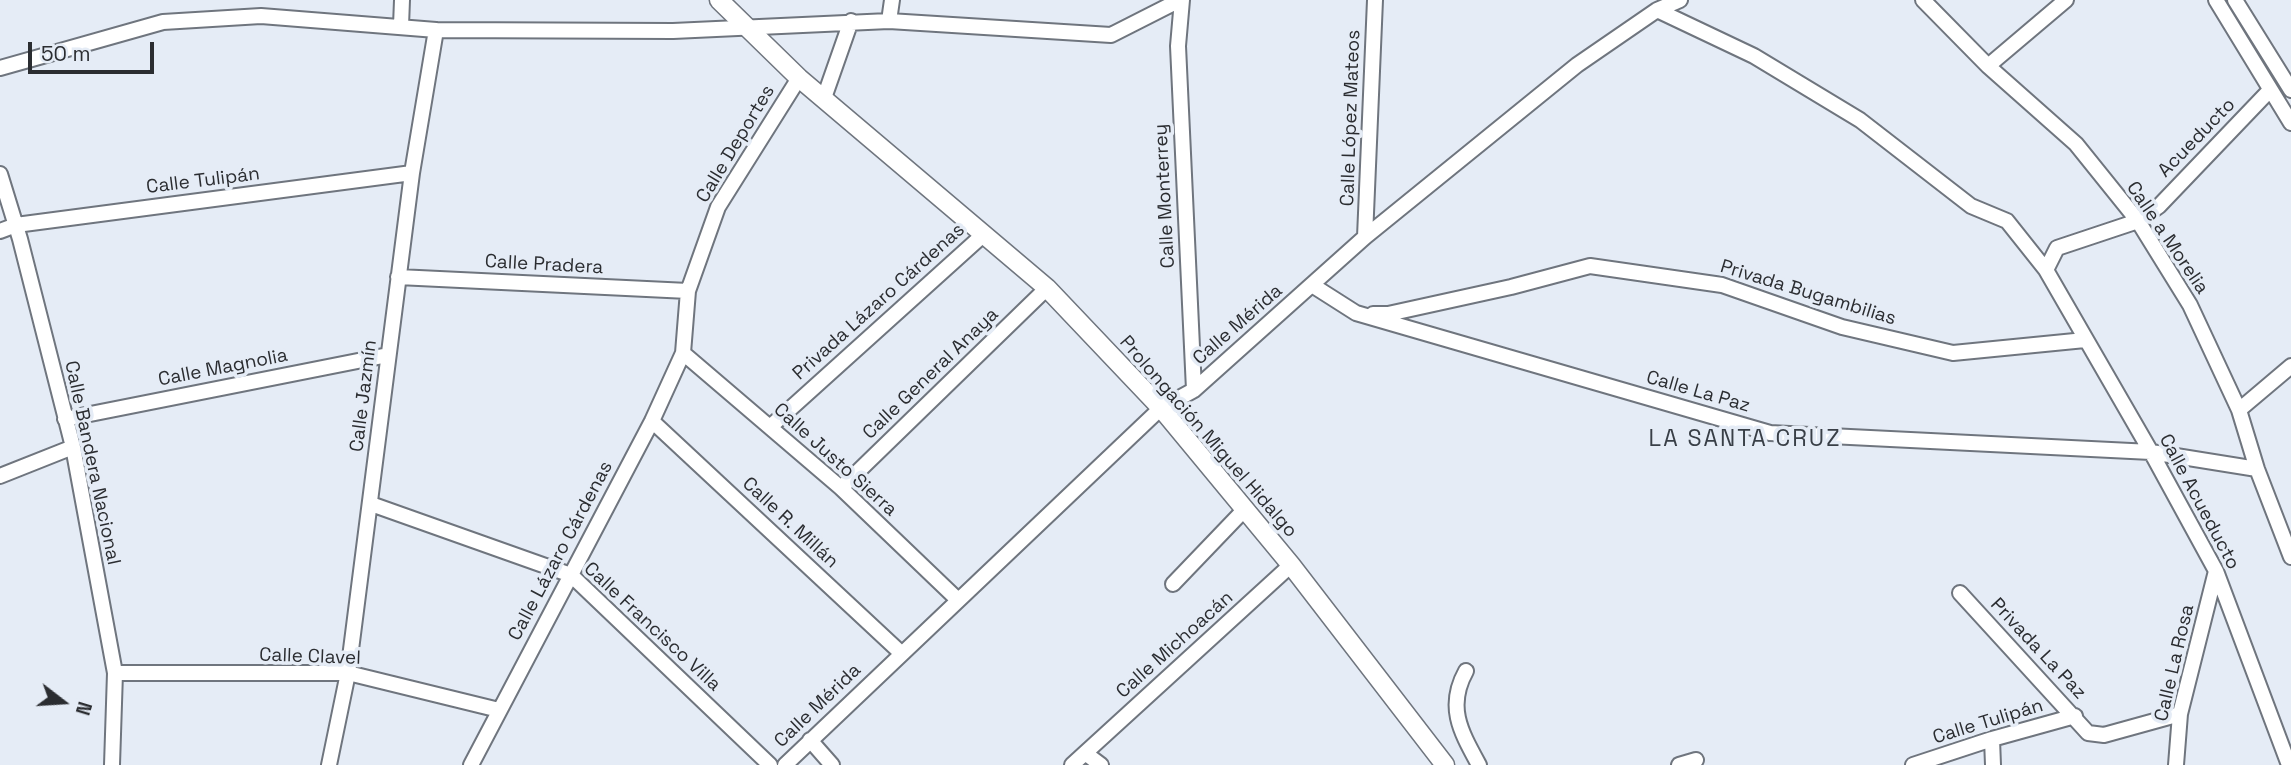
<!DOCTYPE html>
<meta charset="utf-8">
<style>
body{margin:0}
#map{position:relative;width:2291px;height:765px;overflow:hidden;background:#e5ecf6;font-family:"Space Grotesk",sans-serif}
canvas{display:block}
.north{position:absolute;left:28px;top:667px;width:70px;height:70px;-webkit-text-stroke:5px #e5ecf6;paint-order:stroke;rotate:107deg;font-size:19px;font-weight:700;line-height:28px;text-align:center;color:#2b2d31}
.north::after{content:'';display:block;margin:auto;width:24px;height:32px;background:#2b2d31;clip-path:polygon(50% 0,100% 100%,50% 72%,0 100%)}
.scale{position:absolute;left:28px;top:42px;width:126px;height:32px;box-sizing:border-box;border:4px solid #2b2d31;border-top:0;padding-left:9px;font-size:21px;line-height:24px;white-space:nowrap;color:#2b2d31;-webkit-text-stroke:5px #e5ecf6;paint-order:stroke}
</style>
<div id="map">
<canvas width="2291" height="765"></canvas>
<div class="north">N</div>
<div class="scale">50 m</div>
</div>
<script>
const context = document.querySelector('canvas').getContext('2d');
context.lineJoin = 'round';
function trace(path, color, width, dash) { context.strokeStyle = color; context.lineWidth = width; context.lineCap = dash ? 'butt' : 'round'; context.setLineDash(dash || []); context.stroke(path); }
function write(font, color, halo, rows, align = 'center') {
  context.font = font + ' "Space Grotesk",sans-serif'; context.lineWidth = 7; context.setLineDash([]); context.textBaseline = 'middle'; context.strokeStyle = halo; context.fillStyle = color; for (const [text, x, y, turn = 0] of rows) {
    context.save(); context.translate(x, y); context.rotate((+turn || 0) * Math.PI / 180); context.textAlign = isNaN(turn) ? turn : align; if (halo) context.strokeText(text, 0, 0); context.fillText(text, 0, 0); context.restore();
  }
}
const minor = new Path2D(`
 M1182 0 1178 46 1194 390
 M1923 0 1988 66 2076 144 2138 221 2190 305 2239 410 2257 469 2291 557
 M2216 0 2291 123
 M2235 0 2291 90
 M1657 10 1754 56 1860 120 1971 206 2007 221 2046 270 2151 452 2216 571 2289 765
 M889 21 892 0
 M401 26 402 0
 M1988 66 2066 0
 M0 68 163 22 261 16 436 30 673 31 889 21 1111 35 1180 0
 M824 98 851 21
 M0 174 20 239 73 447 115 673 112 765
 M0 231 16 225 412 173
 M1365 237 1375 0
 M2046 270 2057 248 2138 221 2159 206 2270 90
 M398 277 688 291
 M1312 285 1356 313 1770 433 2151 452 2257 469
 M1373 314H1388L1511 287 1590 266 1722 285 1842 327 1953 353 2085 340
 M683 353 841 488 958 600
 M2239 410 2291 366
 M65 419 388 355
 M652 421 901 653
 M770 427 983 235
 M0 476 73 447
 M841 488 1047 288
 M371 504 571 575 770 765
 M1173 584 1244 510
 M1960 593 2088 733 2104 735 2180 714
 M1466 671C1446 707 1461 732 1479 765
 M115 673H348L499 710
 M1992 739 1993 765
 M810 740 832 765
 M1085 753 1101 765
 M329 765 348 673 412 173 436 30
 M471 765 652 421 683 353 688 291 718 207 799 78
 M785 765 1161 408 1194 390 1365 237 1577 65 1657 10 1680 0
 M1072 765 1291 565
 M1679 765 1696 760
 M1913 765 1992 739 2075 716
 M2176 765 2180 714 2216 571`);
const tertiary = new Path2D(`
 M719 0 799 78 1047 288 1161 408 1291 565 1445 765`);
const streetNames = [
 ["Calle López Mateos",1351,118,-88],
 ["Acueducto",2197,138,-46],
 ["Calle Deportes",736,144,-59],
 ["Calle Tulipán",203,181,-7],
 ["Calle Monterrey",1165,196,-93],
 ["Calle a Morelia",2167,238,56],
 ["Calle Pradera",544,265,3],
 ["Privada Bugambilias",1808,293,17],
 ["Privada Lázaro Cárdenas",879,302,-42],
 ["Calle Mérida",1238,325,-41],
 ["Calle Magnolia",223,368,-11],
 ["Calle General Anaya",931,374,-44],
 ["Calle La Paz",1698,392,16],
 ["Calle Jazmín",364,396,-83],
 ["Prolongación Miguel Hidalgo",1208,437,49],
 ["Calle Justo Sierra",835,460,42],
 ["Calle Bandera Nacional",92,463,78],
 ["Calle Acueducto",2199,502,62],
 ["Calle R. Millán",790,523,43],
 ["Calle Lázaro Cárdenas",561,551,-62],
 ["Calle Francisco Villa",652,627,43],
 ["Calle Michoacán",1175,645,-42],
 ["Privada La Paz",2038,649,47],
 ["Calle Clavel",310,657,2],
 ["Calle La Rosa",2175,663,-77],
 ["Calle Mérida",818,706,-44],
 ["Calle Tulipán",1988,722,-17]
];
const quarterNames = [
 ["LA SANTA CRUZ",1745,440]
];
trace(minor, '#6f757e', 18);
trace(tertiary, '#6f757e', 21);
trace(minor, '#fff', 14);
trace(tertiary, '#fff', 18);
write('19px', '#2b2d31', '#e5ecf6', streetNames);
context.letterSpacing = '2px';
write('23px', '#393f47', '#e5ecf6', quarterNames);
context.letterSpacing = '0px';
</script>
